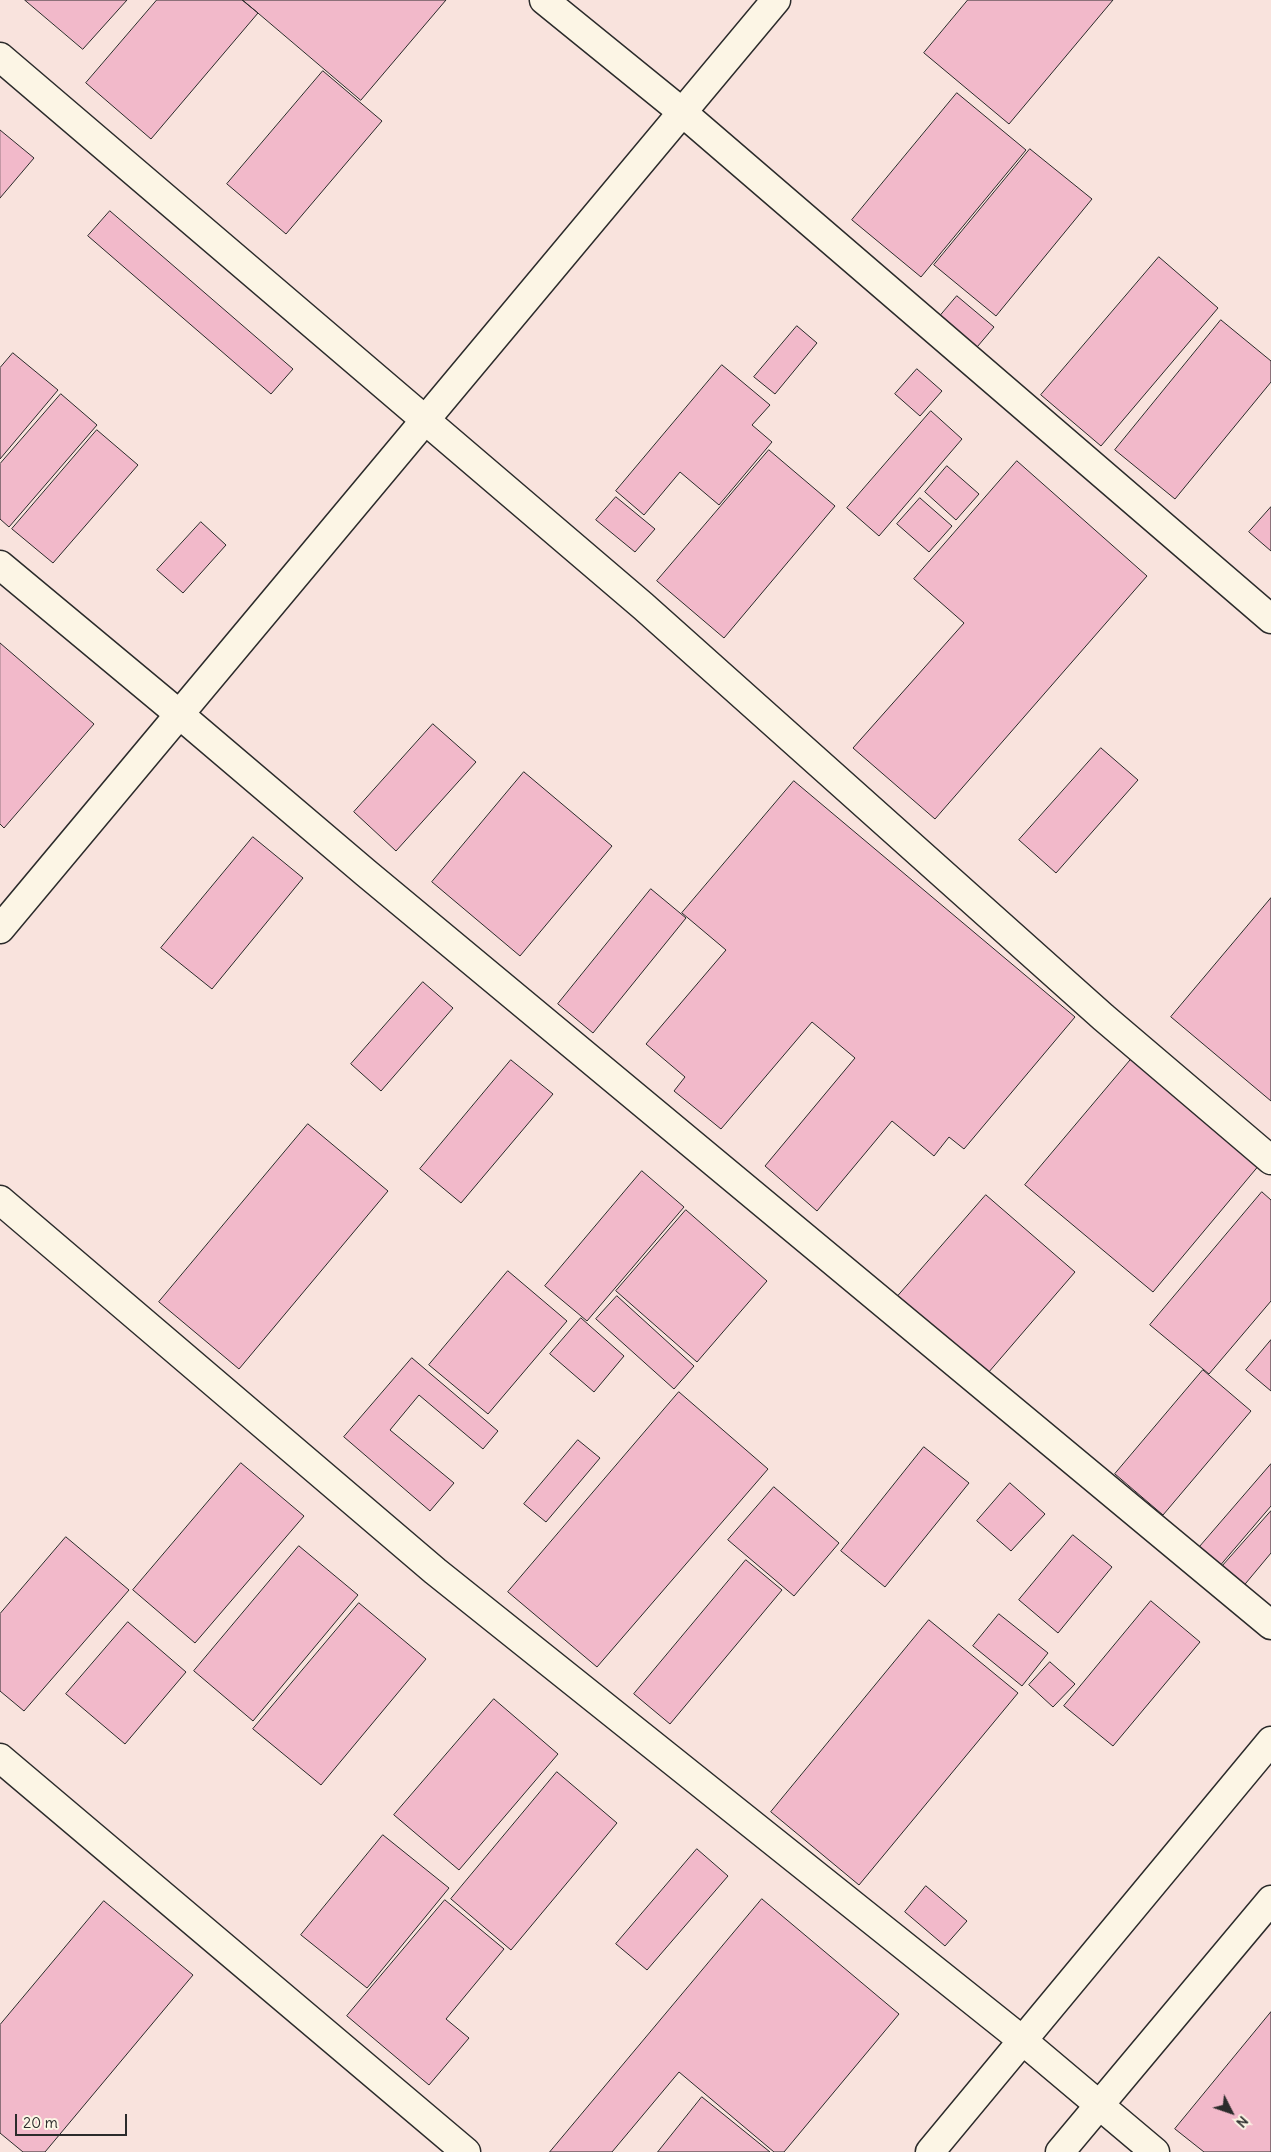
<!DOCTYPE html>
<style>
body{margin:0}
#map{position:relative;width:1271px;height:2152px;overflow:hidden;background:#fcf5e5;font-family:Delius,sans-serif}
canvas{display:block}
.north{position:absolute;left:1206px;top:2087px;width:50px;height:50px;-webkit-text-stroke:4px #fcf5e5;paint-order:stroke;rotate:131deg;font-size:14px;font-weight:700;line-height:20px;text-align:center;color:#2b2b2b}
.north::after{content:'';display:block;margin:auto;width:18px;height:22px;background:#2b2b2b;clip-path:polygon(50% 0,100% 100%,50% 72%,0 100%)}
.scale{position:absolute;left:15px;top:2114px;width:112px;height:22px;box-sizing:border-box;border:2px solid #2b2b2b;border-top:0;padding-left:6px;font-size:15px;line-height:18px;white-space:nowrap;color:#2b2b2b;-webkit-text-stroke:4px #fcf5e5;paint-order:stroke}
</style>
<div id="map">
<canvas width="1271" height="2152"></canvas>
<div class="north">N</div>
<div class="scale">20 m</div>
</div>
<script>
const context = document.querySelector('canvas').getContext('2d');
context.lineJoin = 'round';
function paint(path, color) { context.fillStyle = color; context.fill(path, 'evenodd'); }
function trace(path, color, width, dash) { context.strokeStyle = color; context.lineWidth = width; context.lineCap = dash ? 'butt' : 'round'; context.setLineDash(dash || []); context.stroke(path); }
const built = new Path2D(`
 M0 0H1271V2152H0Z`);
const building = new Path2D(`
 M25 0H127L83 49Z
 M157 0H242L258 13 151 139 86 83Z
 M243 0H446L361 100Z
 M968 0H1113L1009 124 924 53Z
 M323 71 382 121 286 234 227 184Z
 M957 93 1026 150 921 277 852 220Z
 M0 130 34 158 0 198Z
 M1030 149 1092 199 996 316 934 265Z
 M110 211 293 369 271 394 88 236Z
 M1159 257 1218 308 1101 446 1041 395Z
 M957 296 994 327 972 353 935 322Z
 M1221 320 1271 361V382L1175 499 1115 450Z
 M797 326 817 343 775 394 754 377Z
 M13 353 58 390 0 459V368Z
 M722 365 770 405 752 425 772 442 719 505 680 472 644 515 616 491Z
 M917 369 942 391 920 416 895 394Z
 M61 394 97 425 9 527 0 519V464Z
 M931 411 962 439 879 536 847 508Z
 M97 430 138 465 53 563 12 529Z
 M769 450 835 506 724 638 657 581Z
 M1017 461 1147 576 935 819 853 748 964 623 914 579Z
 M947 466 979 494 956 520 925 492Z
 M616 497 655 529 635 552 596 520Z
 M920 498 952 526 929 552 897 524Z
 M1271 507V551L1249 532Z
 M201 522 226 545 183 593 157 570Z
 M0 643 94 724 4 828 0 824Z
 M433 724 476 762 396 851 354 812Z
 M1101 748 1138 780 1056 873 1019 840Z
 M524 772 612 846 520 956 432 882Z
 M794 781 1075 1017 964 1149 949 1137 934 1156 892 1121 817 1211 765 1166 855 1058 812 1022 721 1129 674 1091 685 1077 646 1044 726 950 682 913Z
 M253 837 303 878 212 989 161 948Z
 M651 889 686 918 593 1033 558 1004Z
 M1271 898V1101L1171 1017Z
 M423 982 453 1008 381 1091 351 1064Z
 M1133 1057 1260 1164 1153 1292 1025 1185Z
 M511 1060 553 1094 461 1203 420 1169Z
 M308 1124 388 1191 239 1369 159 1302Z
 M642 1171 684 1207 587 1321 545 1286Z
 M1262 1192 1271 1200V1301L1209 1374 1150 1325Z
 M986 1195 1075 1272 988 1373 898 1296Z
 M686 1210 767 1281 697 1362 616 1291Z
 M508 1271 567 1321 488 1414 429 1365Z
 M617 1296 694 1366 674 1389 596 1319Z
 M581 1318 624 1356 594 1392 550 1354Z
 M1271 1340V1391L1246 1370Z
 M412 1358 498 1431 483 1449 419 1395 390 1430 454 1483 430 1511 344 1437Z
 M1203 1370 1251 1411 1163 1515 1115 1474Z
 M679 1392 768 1469 597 1667 508 1592Z
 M578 1440 600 1458 546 1522 524 1504Z
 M924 1447 969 1483 885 1587 841 1551Z
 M241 1463 304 1516 195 1643 133 1590Z
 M1271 1464V1506L1218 1568 1197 1550Z
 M1010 1483 1045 1514 1011 1551 977 1521Z
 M774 1487 839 1543 794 1596 728 1540Z
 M1271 1511V1553L1241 1589 1219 1570Z
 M1073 1535 1112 1567 1058 1633 1019 1600Z
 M66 1537 129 1590 24 1711 0 1691V1614Z
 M299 1546 358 1595 253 1721 194 1671Z
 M746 1560 782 1590 670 1724 634 1694Z
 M1151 1601 1200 1642 1113 1746 1064 1706Z
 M359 1603 426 1659 321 1785 253 1729Z
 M999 1614 1048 1653 1022 1686 973 1646Z
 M929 1620 1018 1693 859 1885 771 1812Z
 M128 1622 186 1672 125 1744 66 1694Z
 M1050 1662 1075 1684 1053 1707 1029 1685Z
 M494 1699 558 1754 459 1870 394 1815Z
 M557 1772 617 1823 511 1950 451 1899Z
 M383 1835 449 1888 367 1988 301 1935Z
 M697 1849 728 1876 647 1970 616 1944Z
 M926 1886 967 1921 945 1946 905 1912Z
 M762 1899 899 2014 784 2152H774L679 2072 612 2152H550Z
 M445 1900 504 1949 446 2019 469 2038 429 2085 347 2016Z
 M104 1901 193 1975 45 2152H23L0 2133V2025Z
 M1271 2012V2152H1204L1175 2129Z
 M702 2097 770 2152H658Z`);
const minor = new Path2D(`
 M544 0 682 112 1271 619
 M0 57 643 606 1103 1017 1271 1160
 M0 565 179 714 366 873 1271 1625
 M0 1200 435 1571 1022 2040 1155 2152
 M0 1758 466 2152`);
const tertiary = new Path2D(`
 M0 929 776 0
 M930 2152 1271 1741
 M1060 2152 1271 1900`);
paint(built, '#f9e3dd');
paint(building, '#f2b9ca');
trace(building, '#2b2b2b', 1);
trace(minor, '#2b2b2b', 31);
trace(tertiary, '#2b2b2b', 31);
trace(minor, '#fcf5e5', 28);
trace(tertiary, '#fcf5e5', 28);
</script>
